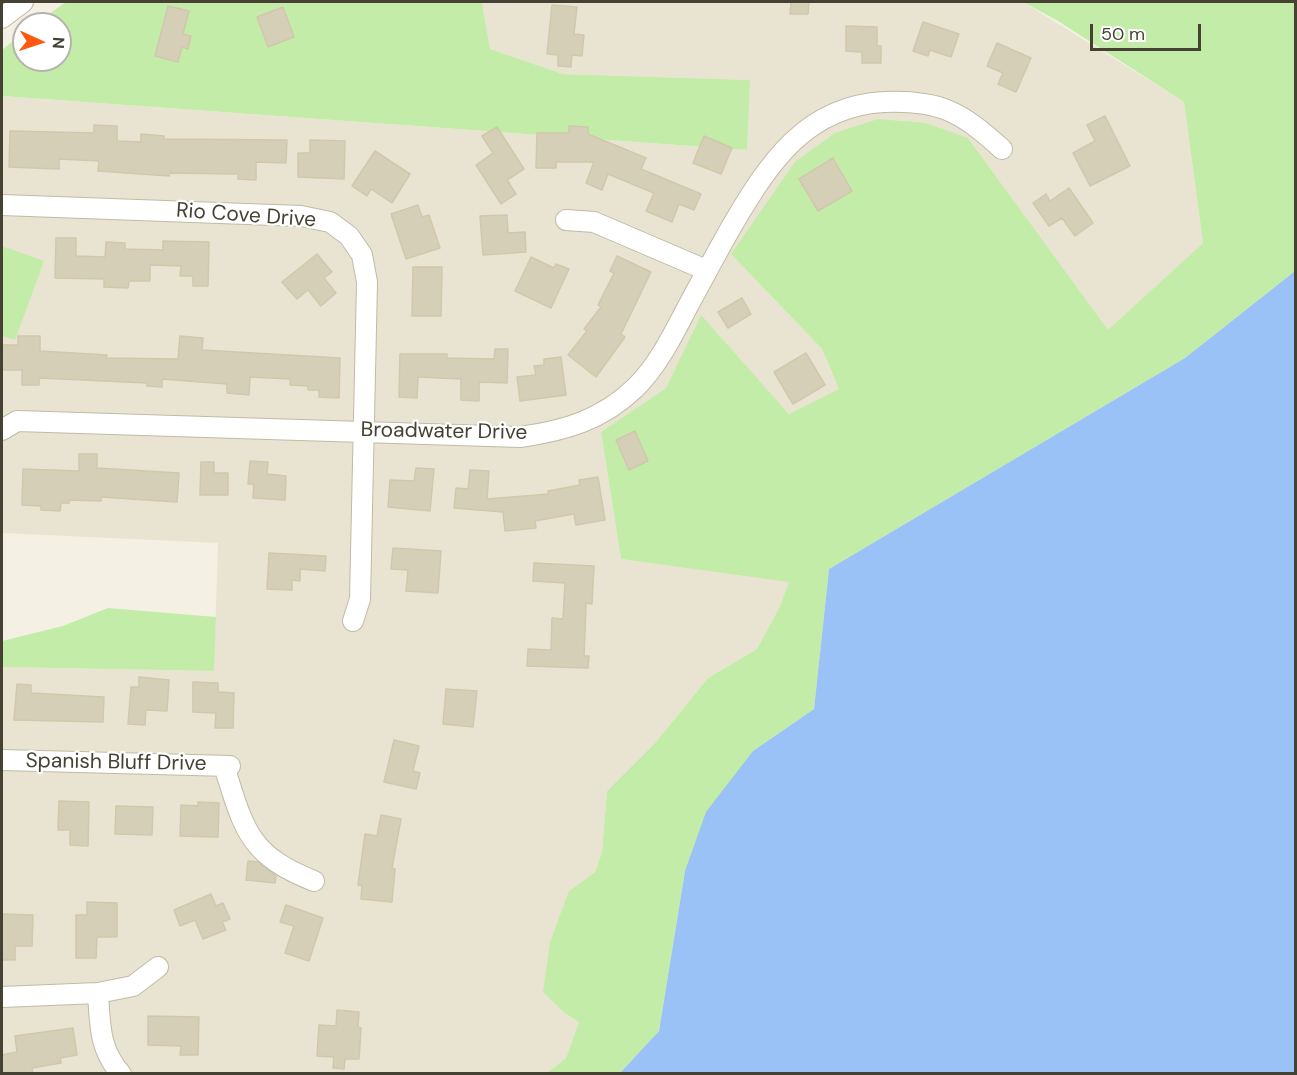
<!DOCTYPE html>
<style>
body{margin:0}
#map{position:relative;width:1297px;height:1075px;overflow:hidden;background:#f4f1e4;font-family:"DM Sans",sans-serif}
canvas{display:block}
.frame{position:absolute;inset:0;border:3px solid #464233;pointer-events:none}
.north{position:absolute;left:12px;top:12px;width:60px;height:60px;box-sizing:border-box;background:#fff;border:2px solid #b5b3ad;border-radius:50%;rotate:93deg;font-size:16px;font-weight:700;line-height:24px;text-align:center;color:#464233}
.north::after{content:'';display:block;margin:auto;width:21px;height:27px;background:#ff580f;clip-path:polygon(50% 0,100% 100%,50% 72%,0 100%)}
.scale{position:absolute;left:1090px;top:24px;width:111px;height:27px;box-sizing:border-box;border:3px solid #464233;border-top:0;padding-left:8px;font-size:18px;line-height:21px;white-space:nowrap;color:#464233;-webkit-text-stroke:4px #fff;paint-order:stroke}
</style>
<div id="map">
<canvas width="1297" height="1075"></canvas>
<div class="frame"></div>
<div class="north">N</div>
<div class="scale">50 m</div>
</div>
<script>
const context = document.querySelector('canvas').getContext('2d');
context.lineJoin = 'round';
function paint(path, color) { context.fillStyle = color; context.fill(path, 'evenodd'); }
function trace(path, color, width, dash) { context.strokeStyle = color; context.lineWidth = width; context.lineCap = dash ? 'butt' : 'round'; context.setLineDash(dash || []); context.stroke(path); }
function write(font, color, halo, rows, align = 'center') {
  context.font = font + ' "DM Sans",sans-serif'; context.lineWidth = 4.5; context.setLineDash([]); context.textBaseline = 'middle'; context.strokeStyle = halo; context.fillStyle = color; for (const [text, x, y, turn = 0] of rows) {
    context.save(); context.translate(x, y); context.rotate((+turn || 0) * Math.PI / 180); context.textAlign = isNaN(turn) ? turn : align; if (halo) context.strokeText(text, 0, 0); context.fillText(text, 0, 0); context.restore();
  }
}
const residential = new Path2D(`
 M482 2H1023L1184 102 1203 243 1108 331 968 138 731 254 822 349 839 389 789 414 701 316 666 388 601 432 621 559 790 581 780 606 757 649 708 678 656 742 607 791 602 852 595 872 569 891 566 1015 579 1022 566 1058 547 1073H2V667L214 671 218 543 2 533V96L746 150 750 80 563 74 490 49Z`);
const green = new Path2D(`
 M66 2H482L490 49 563 74 750 80 747 150 2 96V50L24 32V60H60V24H35Z
 M1023 2H1295V271L1185 358 829 569 814 709 753 751 685 871 659 1031 620 1073H547L566 1058 579 1022 567 1015 543 992 550 942 569 891 595 872 602 852 607 791 656 742 708 678 757 649 780 606 789 582 621 559 601 432 666 388 701 315 789 414 839 389 822 349 731 254 795 162 835 133 878 119 925 123 968 138 1108 330 1203 243 1184 102 1058 21Z
 M2 246 44 261 15 340 2 336Z
 M108 608 216 617 214 671 2 667V641L63 626Z`);
const water = new Path2D(`
 M1295 271V1073H620L659 1031 685 871 706 812 753 751 814 709 829 569 1185 358Z`);
const building = new Path2D(`
 M791 2H809L808 14H790Z
 M552 5 577 7 574 34 584 35 582 56 572 55 571 67 558 66V55L547 54Z
 M168 6 189 11 183 34 191 36 188 49 182 47 178 62 155 56Z
 M283 7 294 37 268 47 257 17Z
 M923 22 959 34 951 57 930 50 928 56 913 51Z
 M846 26 877 27V46H881V63H862V52L846 51Z
 M997 43 1031 58 1016 92 998 84 1003 73 987 66Z
 M1105 116 1130 166 1090 186 1073 153 1095 141 1087 125Z
 M94 125 117 126V141L141 142V134L164 136V139L287 140 286 163 256 162V180L238 179V174L170 173 169 176 98 171 99 161 59 159V169L9 167 10 131 94 133Z
 M569 126 588 127V134L646 158 641 169 701 194 694 210 679 204 672 222 646 211 654 193 608 174 602 190 586 183 594 162H556V168H536L537 133H569Z
 M497 127 524 169 507 180 516 194 501 204 476 165 493 153 482 136Z
 M704 136 732 148 721 174 693 163Z
 M310 140 345 141 344 179 298 177V153H310Z
 M375 151 410 174 392 203 371 189 367 196 352 186Z
 M833 158 852 191 818 211 799 179Z
 M1069 188 1093 223 1075 236 1062 218 1049 226 1033 203 1046 194 1050 201Z
 M418 205 422 217 429 215 440 248 406 259 391 214Z
 M507 215 508 233 525 232 526 252 483 255 480 216Z
 M56 238H76V256L105 257 106 242 125 243V249L163 250V241L209 242 208 286H193V276H180L181 266 150 265V281H129L128 288 104 287V279L55 278Z
 M317 254 332 272 324 278 336 293 321 306 308 290 297 299 282 282Z
 M617 256 651 272 621 334 625 337 596 377 568 355 587 331 584 329 601 307 598 305 614 273 610 271Z
 M531 257 554 268 556 264 569 269 551 308 515 291Z
 M413 267H442L441 316H412Z
 M742 298 751 314 728 328 718 312Z
 M18 336H40V351L107 355 106 358 178 359 180 336 203 338 202 350 340 358 339 398 319 397V390H308V386L290 385V379L250 377 249 395 227 393V384L162 379V387L147 386V383L39 378V385H22V370H2V345H18Z
 M495 349H508L507 383 479 382V401L461 400V379L418 377 417 398 399 397 400 354H447V358L494 359Z
 M806 353 825 385 793 404 774 372Z
 M561 357 566 395 520 401 517 377 536 375 534 366 544 365V359Z
 M635 431 648 461 629 470 616 440Z
 M79 454H97V468L179 473 177 502 101 497V501L69 500V503H61L60 511 41 510V506L22 505 23 469 79 471Z
 M250 461 268 462 267 474 286 476 285 500 253 498 254 484H248Z
 M201 462H214V473H228V495H200Z
 M416 468 434 469 430 511 388 507 390 480 414 481Z
 M470 470 489 471 487 499 549 494 548 491 580 485 579 480 598 477 605 520 576 525 574 514 535 521 536 528 505 531 503 512 454 508 456 488 468 489Z
 M393 548 441 551 438 593 406 591 408 570 391 569Z
 M269 553 326 556 325 571 300 569V581L292 580V590L267 589Z
 M534 563 594 566 592 604 586 603 584 656H589L588 668 527 666 528 649 551 650 552 618 563 619 565 583 533 581Z
 M139 677 169 680 167 711 146 710 145 725 128 724 131 687H139Z
 M193 682 218 683V692L234 693 233 728H215L216 713 193 712Z
 M17 684 31 685V693L104 697 103 722 14 720Z
 M446 689 477 691 473 727 443 724Z
 M394 740 419 746 413 771 420 773 416 789 384 782Z
 M59 801 89 802 88 846 70 845V830H58Z
 M198 802 219 803 218 837 180 836 181 805 198 806Z
 M116 806 153 807 152 835 115 834Z
 M381 815 401 819 392 868 395 869 392 902 361 899 362 886 358 885 365 834 377 836Z
 M248 861 258 862 276 876 275 883 246 880Z
 M211 894 216 906 223 903 230 919 222 922 226 930 203 939 195 920 180 926 174 910Z
 M87 902 117 903V937H97L96 958H76V915H87Z
 M286 905 323 918 309 961 285 953 294 926 280 922Z
 M2 914 33 915 32 946H15V960H2Z
 M337 1010 359 1012 358 1027 361 1028 359 1059H345L344 1069 333 1068 334 1057 317 1056 319 1025 336 1026Z
 M148 1016 199 1017 198 1055H180L181 1046 148 1045Z
 M73 1028 77 1055 60 1058 61 1063 32 1068 33 1074H2V1055L17 1052 15 1036Z`);
const minor = new Path2D(`
 M2 18 23 2
 M2 205 301 216 330 222 349 236 362 255 367 282 360 599 353 621
 M566 220 594 222 706 270
 M2 430 17 421 520 437C564 431 602 420 635 388 657 367 673 335 687 308 702 280 717 252 733 224 769 163 806 106 884 102 941 100 961 112 1002 149
 M2 760 230 766
 M224 766C244 829 248 855 314 881
 M98 993C100 1024 99 1049 121 1074
 M2 997 98 993 133 986 158 967`);
const streetNames = [
 ["Rio Cove Drive",246,216,4],
 ["Broadwater Drive",444,432,1],
 ["Spanish Bluff Drive",116,763,1]
];
paint(residential, '#e8e4d1');
paint(green, '#c3eca9');
paint(water, '#9ac2f6');
paint(building, '#d6cfb8');
trace(building, '#d1c8ab', 1.5);
trace(minor, '#c0bba6', 22);
trace(minor, '#fff', 20);
write('21px', '#464233', '#fff', streetNames);
</script>
